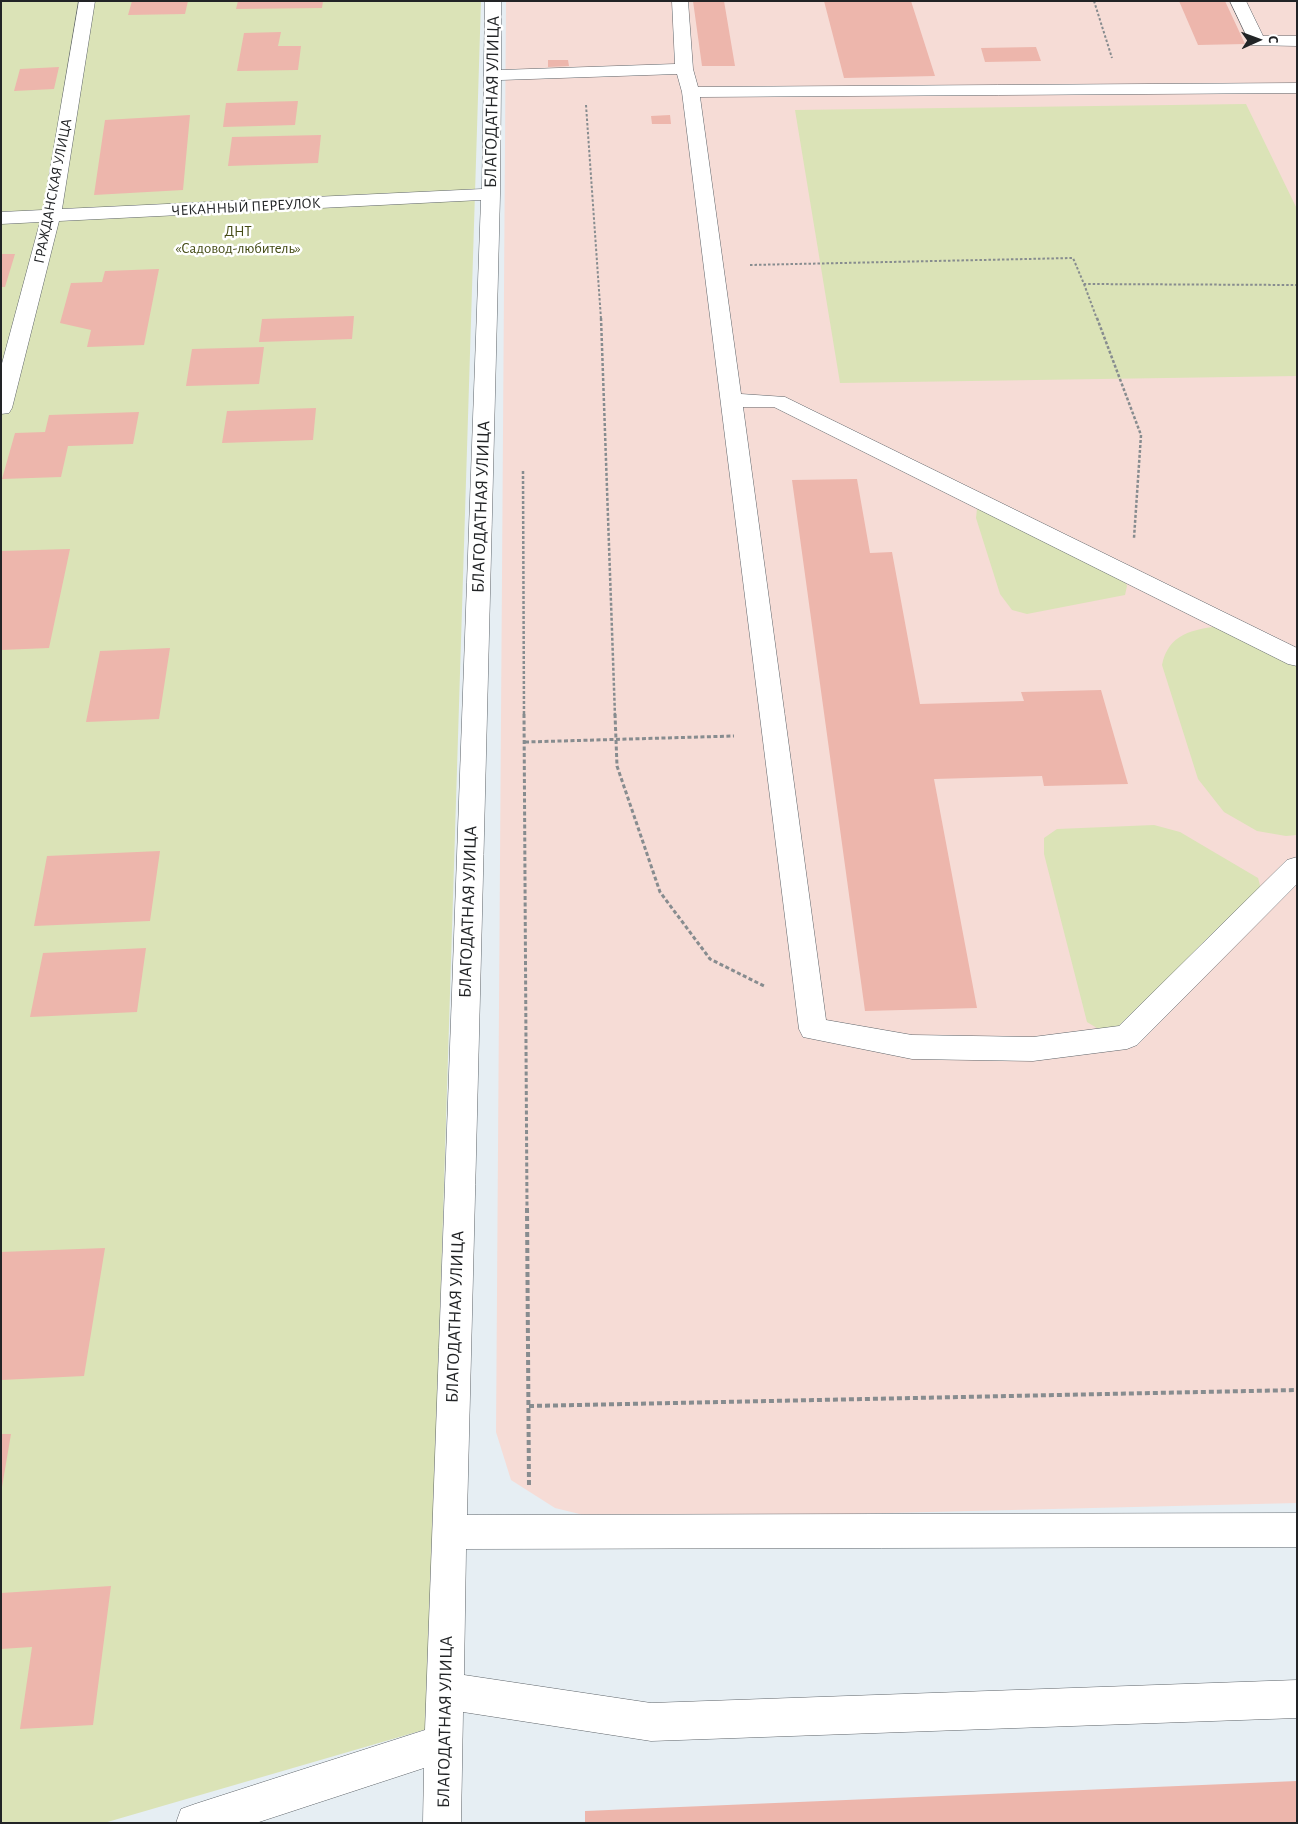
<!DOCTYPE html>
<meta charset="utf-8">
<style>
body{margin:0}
#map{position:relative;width:1298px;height:1824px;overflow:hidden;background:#e6eef3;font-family:"Alegreya Sans",sans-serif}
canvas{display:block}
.frame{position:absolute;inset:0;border:2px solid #222426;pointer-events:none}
.north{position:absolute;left:1233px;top:15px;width:50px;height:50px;-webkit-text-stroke:4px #fff;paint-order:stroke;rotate:88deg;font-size:14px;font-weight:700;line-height:20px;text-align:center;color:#222426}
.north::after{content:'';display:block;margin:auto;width:18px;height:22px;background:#222426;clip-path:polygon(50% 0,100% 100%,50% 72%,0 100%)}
</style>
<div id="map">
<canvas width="1298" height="1824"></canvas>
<div class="frame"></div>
<div class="north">С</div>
</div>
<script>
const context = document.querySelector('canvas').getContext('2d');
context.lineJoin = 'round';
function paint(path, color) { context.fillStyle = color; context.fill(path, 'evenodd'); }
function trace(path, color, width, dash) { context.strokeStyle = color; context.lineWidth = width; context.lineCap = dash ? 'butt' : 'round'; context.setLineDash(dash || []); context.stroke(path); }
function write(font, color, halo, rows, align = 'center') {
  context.font = font + ' "Alegreya Sans",sans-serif'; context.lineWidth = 5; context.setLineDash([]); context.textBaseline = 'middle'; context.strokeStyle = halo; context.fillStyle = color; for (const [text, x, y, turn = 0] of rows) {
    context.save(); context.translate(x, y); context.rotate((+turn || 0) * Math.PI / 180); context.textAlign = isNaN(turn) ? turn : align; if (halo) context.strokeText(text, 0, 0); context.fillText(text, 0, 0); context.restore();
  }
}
const medical = new Path2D(`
 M506 1H1297V1503L604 1520 555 1508 511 1480 496 1432Z`);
const green = new Path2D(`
 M1 1H481L427 1729 104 1823H1Z
 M1246 104 1297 209V376L840 383 795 110Z
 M993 508 1122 573 1127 586 1125 595 1027 614 1012 610 1000 594 976 518 977 509Z
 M1221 626 1297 658V835L1286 836 1257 831 1224 812 1198 779 1162 665C1168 634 1193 629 1221 626Z
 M1154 825 1180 832 1258 878 1263 896 1127 1035 1105 1033 1087 1022 1044 854V838L1057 829Z`);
const building = new Path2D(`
 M132 1H188L185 14 128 15Z
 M238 1H323L322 8 236 9Z
 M693 1H724L735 66H702Z
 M824 1H911L935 76 844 78Z
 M1179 1H1225L1245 44 1198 45Z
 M281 32 278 46H301L298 70 237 71 244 33Z
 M1036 47 1041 61 985 62 981 48Z
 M548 60H568L569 66 548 67Z
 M59 67 54 89 14 91 20 69Z
 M298 101 295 125 223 127 226 103Z
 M190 115 183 190 94 195 105 120Z
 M670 115 671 124H652L651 116Z
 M321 135 318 163 228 166 232 137Z
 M1 254H15L5 287H1Z
 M159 269 144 345 87 347 91 330 60 323 71 283 102 282 105 271Z
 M354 316 352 339 259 342 262 319Z
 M264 347 259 384 186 386 192 349Z
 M316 408 313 440 222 443 227 411Z
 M139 412 133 444 68 446 61 477 2 479 15 433 45 432 49 415Z
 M857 479 870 553 892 552 920 704 1024 701 1021 692 1101 690 1128 784 1044 786 1042 776 934 779 977 1008 865 1011 792 480Z
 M70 549 49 648 1 650V551Z
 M170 648 159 719 86 722 100 651Z
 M160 851 150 921 34 926 47 856Z
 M146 948 137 1012 30 1017 43 953Z
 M105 1248 84 1376 1 1380V1252Z
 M1 1434H11L2 1487H1Z
 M111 1586 93 1725 20 1729 32 1647 1 1649V1593Z
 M1297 1781V1823H585V1811Z`);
const pathFar3 = new Path2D(`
 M1094 1 1112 58
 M586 105 601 319
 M750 265 1073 258 1084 284 1297 285
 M1084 284 1097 319`);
const pathFar2 = new Path2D(`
 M601 318 615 716
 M1097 318 1141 435 1134 538
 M523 471 524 716`);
const pathFar1 = new Path2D(`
 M524 714 527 1209
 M615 714 617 766 660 892 710 959 766 987
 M525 742 734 736`);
const path = new Path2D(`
 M527 1208 529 1487
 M529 1406 1297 1390`);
const minor = new Path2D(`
 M79 1H95L62 209 482 189 485 1H501V70L675 64 672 1H688L693 69 698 87 1297 83V93L700 97 741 394 785 397 1297 648V666L1288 664 774 407H743L826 1020 912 1035 1033 1037 1119 1026 1287 860 1297 857V884L1137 1045 1127 1049 1033 1061 912 1059 803 1037 799 1029 682 92 677 74 501 80 500 194 467 1515 1297 1513V1547L466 1549 464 1675 651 1703 1297 1680V1718L651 1741 463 1712 461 1823H423L424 1768 256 1823H176L181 1809 195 1804 425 1730 481 200 59 221 12 408 9 413 1 414V367L40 222 1 224V212L43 210Z
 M1230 1H1246L1263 36H1297V46L1251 45Z`);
const farStreetnames = [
 ["ГРАЖДАНСКАЯ УЛИЦА",53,191,-79],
 ["ЧЕКАННЫЙ ПЕРЕУЛОК",246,207,-3]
];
const farParknames = [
 ["ДНТ",238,231],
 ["«Садовод-любитель»",238,248]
];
const streetNames = [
 ["БЛАГОДАТНАЯ УЛИЦА",492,102,-89],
 ["БЛАГОДАТНАЯ УЛИЦА",481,507,-88],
 ["БЛАГОДАТНАЯ УЛИЦА",468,912,-88],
 ["БЛАГОДАТНАЯ УЛИЦА",455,1317,-88],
 ["БЛАГОДАТНАЯ УЛИЦА",445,1722,-89]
];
paint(medical, '#f6dcd6');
paint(green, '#dbe3b7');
paint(building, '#edb6ac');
trace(minor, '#5f656a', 1);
trace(pathFar3, '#878c8f', 2, [2.5, 2]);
trace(pathFar2, '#878c8f', 2.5, [3, 2]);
trace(pathFar1, '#878c8f', 3, [4, 2.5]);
trace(path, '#878c8f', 4, [5, 3]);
paint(minor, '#fff');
write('15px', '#222426', '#fff', farStreetnames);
write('15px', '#454c16', '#fff', farParknames);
write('18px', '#222426', '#fff', streetNames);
</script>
